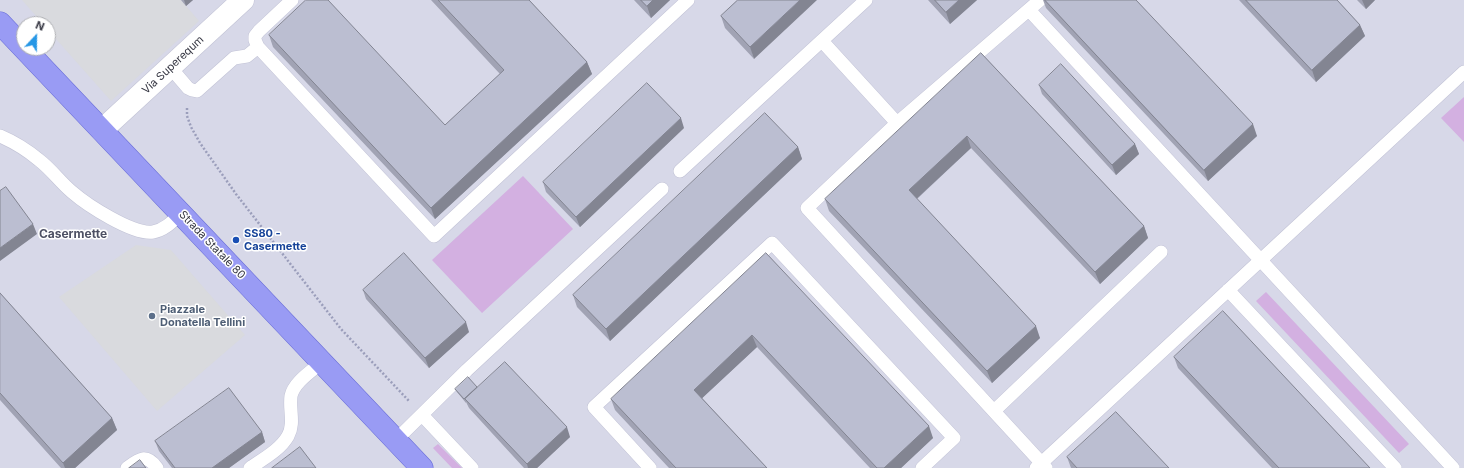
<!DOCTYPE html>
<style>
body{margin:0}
#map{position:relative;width:1464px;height:468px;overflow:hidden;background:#e4e5f0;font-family:Inter,sans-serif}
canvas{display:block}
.north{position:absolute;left:16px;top:16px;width:40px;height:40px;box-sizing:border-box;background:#fff;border:1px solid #aeafb3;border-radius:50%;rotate:22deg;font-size:11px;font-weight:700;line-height:16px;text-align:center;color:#353642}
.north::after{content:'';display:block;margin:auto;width:14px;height:18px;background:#2697e6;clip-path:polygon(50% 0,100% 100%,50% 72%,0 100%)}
</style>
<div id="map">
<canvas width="1464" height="468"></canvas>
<div class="north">N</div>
</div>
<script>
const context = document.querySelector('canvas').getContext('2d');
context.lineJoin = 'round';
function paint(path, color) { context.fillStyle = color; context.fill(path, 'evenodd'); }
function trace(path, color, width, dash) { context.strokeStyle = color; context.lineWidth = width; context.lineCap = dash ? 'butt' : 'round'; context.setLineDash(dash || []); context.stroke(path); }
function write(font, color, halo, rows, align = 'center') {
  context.font = font + ' Inter,sans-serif'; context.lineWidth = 3; context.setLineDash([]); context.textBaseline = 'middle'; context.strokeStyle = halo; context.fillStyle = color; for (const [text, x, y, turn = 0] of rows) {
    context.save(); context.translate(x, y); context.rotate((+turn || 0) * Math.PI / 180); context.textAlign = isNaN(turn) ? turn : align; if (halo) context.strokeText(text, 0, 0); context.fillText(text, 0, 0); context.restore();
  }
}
const residential = new Path2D(`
 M0 0H1464V468H0ZM24 24H48V48H24Z`);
const green = new Path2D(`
 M1464 97V142L1441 118Z
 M523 176 573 229 482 313 432 260Z
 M1266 292 1409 444 1399 453 1256 301Z
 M438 444 462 468H452L433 448Z`);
const parking = new Path2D(`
 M22 0H181L199 21 111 101 48 30V24H43Z
 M136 245 171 250 245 335 157 411 59 297Z`);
const path = new Path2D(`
 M187 108V116L191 127 200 143 236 194 341 329 409 401`);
const lane = new Path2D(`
 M292 0 259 31 255 36V40L258 47 434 236 688 0
 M1040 0 897 123 807 208 1046 468
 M1029 10 1453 468
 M822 41 897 123
 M170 67 188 88 192 90 197 91 234 58 247 56 258 47
 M0 136C14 142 27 150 39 160 51 169 60 182 72 192 87 205 133 235 153 232 165 230 173 221 181 213
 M680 171 866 0
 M1228 290 1395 468
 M994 411 1161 252
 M422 415 472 468
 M396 440 467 370 662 189
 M127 468C139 459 146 453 157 468
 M250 468C263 459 280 450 288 436 295 423 289 410 291 396 294 382 312 371 322 362
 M650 468 594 407 772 243 954 438 922 468
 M1036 468 1464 72`);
const street = new Path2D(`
 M102 130 243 0`);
const primary = new Path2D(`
 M0 23 422 468`);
const wall = new Path2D(`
 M181 0H193L186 6Z
 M431 0H529L587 62 592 74 435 219 273 47 269 35 445 125 500 74Z
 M634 0H670L651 18Z
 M738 0 754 59 725 28 721 16Z
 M928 0H977L950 24Z
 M1043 0H1136L1257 136 1208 181 1046 8Z
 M1239 0H1337L1360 25 1365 36 1316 82Z
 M1357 0H1375L1366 9Z
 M981 53 1144 226 1148 238 1100 284 971 148 917 199 1040 338 992 383 829 211 825 199Z
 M1039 85 1135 144 1139 154 1116 175 1042 94Z
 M684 128 580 227 546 192 543 182Z
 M798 147 802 159 610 341 577 307 573 295Z
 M766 253 933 438 901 468H870L757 347 702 398 767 468H669L615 410 611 399Z
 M363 290 469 332 429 368 366 299Z
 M0 293 112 418 117 430 75 468H61L0 400Z
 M1174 357 1370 468H1272L1178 368Z
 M477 387 570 437 537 468H524L469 408 466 402V403L457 392 455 389Z
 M262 432 265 442 229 468H172L159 451 155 441Z
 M1067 457 1169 468H1071Z`);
const shadedWall = new Path2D(`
 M184 0H193L186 6Z
 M653 0H670L651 18 647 6Z
 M800 0H817L754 59 750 47Z
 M959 0H977L950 24 946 12Z
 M1362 0H1375L1366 9Z
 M1360 25 1365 36 1316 82 1312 70Z
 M587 62 592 74 435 219 431 208Z
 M681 118 684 128 580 227 576 217Z
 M1253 124 1257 136 1208 181 1204 170Z
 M967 136 971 148 913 202 909 190Z
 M1135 144 1139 154 1116 175 1112 165Z
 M798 147 802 159 610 341 606 329Z
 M33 224 37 234 0 261V248Z
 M1144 226 1148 238 1100 284 1095 272Z
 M466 322 469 332 429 368 425 358Z
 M1036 326 1040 338 992 383 987 371Z
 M752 335 757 347 698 402 694 390Z
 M112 418 117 430 75 468H65L63 463Z
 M929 426 933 438 901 468H884Z
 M567 427 570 437 537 468H528L527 464Z
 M262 432 265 442 229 468H212Z`);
const building = new Path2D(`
 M306 0H328L445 125 504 70 438 0H529L587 62 431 208 269 35Z
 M641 0H653L647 6Z
 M738 0H800L750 47 721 16Z
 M935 0H959L946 12Z
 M1045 0H1136L1253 124 1204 170Z
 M1246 0H1337L1360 25 1312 70Z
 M981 53 1144 226 1095 272 967 136 909 190 1036 326 987 371 825 199Z
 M1061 64 1135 144 1112 165 1039 85Z
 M647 83 681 118 576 217 543 182Z
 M765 113 798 147 606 329 573 295Z
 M6 187 33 224 0 248V191Z
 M404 253 466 322 425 358 363 290Z
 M766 253 929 426 884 468H877L752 335 694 390 767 468H676L611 399Z
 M0 293 112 418 63 463 0 393Z
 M1223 311 1370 468H1279L1174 357Z
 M505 362 567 427 527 464 465 399Z
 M468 377 477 387 464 399 455 389Z
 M229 388 262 432 212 468H175L155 441Z
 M1116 412 1169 468H1077L1067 457Z
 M300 447 316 468H272Z
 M140 460 146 468H129Z`);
const markers = [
 [236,240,4,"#1a4fb4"],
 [152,316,4,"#5c6f8a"]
];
const streetNames = [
 ["Via Superequm",173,65,-43],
 ["Strada Statale 80",212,245,46]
];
const transitNames = [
 ["SS80 -",244,234],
 ["Casermette",244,247]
];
const serviceNames = [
 ["Piazzale",160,310],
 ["Donatella Tellini",160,323]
];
const neighbourhoodNames = [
 ["Casermette",73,234]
];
paint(residential, '#d7d8e8');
paint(green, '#d3b0e1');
paint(parking, '#d9dade');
trace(lane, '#c2c3d6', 14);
trace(street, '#c2c3d6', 23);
trace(primary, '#6b6fd8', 23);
trace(path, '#9b9ebb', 2.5, [2, 2]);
trace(lane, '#fff', 13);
trace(street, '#fff', 22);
trace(primary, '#999bf4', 22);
paint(wall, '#a1a3b4');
paint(shadedWall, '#838592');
paint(building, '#bbbed1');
trace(building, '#838592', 1);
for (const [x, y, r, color] of markers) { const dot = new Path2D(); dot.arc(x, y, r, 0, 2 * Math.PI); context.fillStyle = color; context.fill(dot); trace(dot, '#fff', 1.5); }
write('11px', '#353642', '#fff', streetNames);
write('bold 11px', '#164399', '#fff', transitNames, 'left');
write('bold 11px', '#4e5e75', '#fff', serviceNames, 'left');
write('bold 12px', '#4d5064', '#fff', neighbourhoodNames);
</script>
